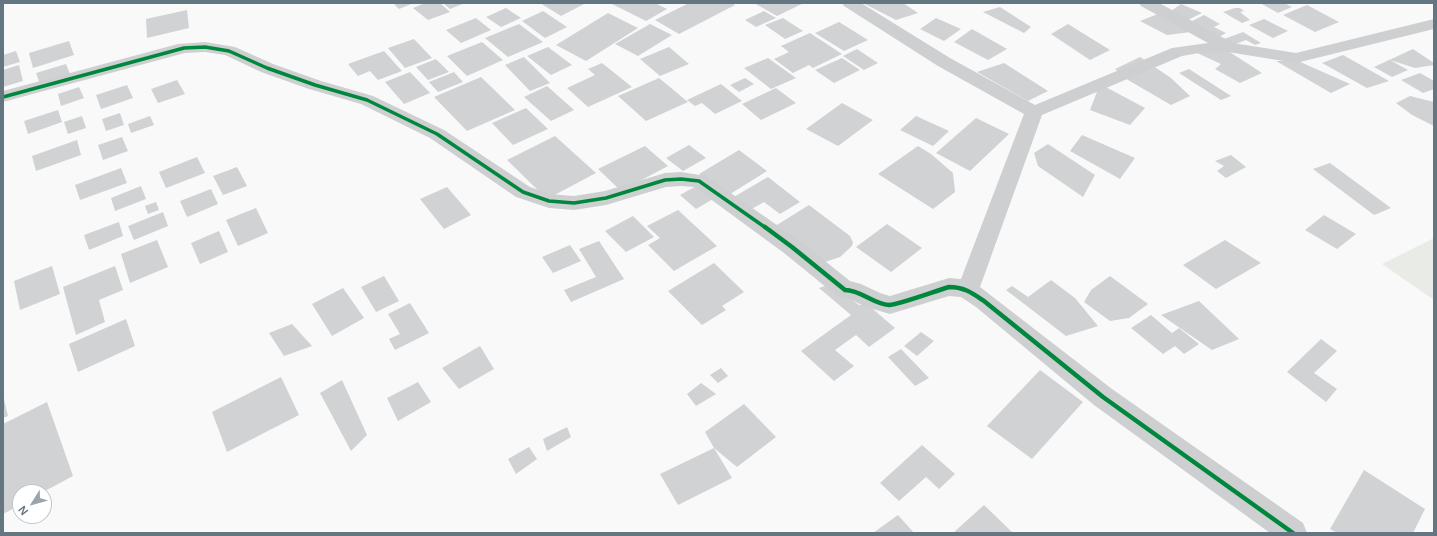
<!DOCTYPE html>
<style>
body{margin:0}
#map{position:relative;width:1437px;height:536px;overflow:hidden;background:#f9f9f9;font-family:Manrope,sans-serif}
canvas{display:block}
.frame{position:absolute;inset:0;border:4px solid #657683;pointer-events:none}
.north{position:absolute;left:12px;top:484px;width:40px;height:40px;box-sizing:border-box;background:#fff;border:1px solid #c1c8cd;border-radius:50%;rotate:233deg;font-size:11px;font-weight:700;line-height:16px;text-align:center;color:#657683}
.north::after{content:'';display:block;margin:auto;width:14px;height:18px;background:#99a4ac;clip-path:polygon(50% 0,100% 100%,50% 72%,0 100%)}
</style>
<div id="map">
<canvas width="1437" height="536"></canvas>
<div class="frame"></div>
<div class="north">N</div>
</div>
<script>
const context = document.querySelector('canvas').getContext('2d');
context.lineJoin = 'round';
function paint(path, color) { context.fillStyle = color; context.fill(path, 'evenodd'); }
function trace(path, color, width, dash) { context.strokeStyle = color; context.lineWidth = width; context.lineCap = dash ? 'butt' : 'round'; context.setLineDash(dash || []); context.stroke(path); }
const green = new Path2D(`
 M1434 238V300L1382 264Z`);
const building = new Path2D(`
 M393 3H414L399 9Z
 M425 3H440L450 12 428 20 413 8Z
 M443 3H465L450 9Z
 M540 3H586L561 16Z
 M614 3H655L667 9 646 21 612 4Z
 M689 3H732L735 5 679 34 655 20Z
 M754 3H804L777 16Z
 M863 3H903L918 13 896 20Z
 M1260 3H1284L1292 7 1278 13Z
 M1181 4 1202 13 1188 20 1171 11Z
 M1307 5 1339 22 1315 32 1283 15Z
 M1000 7 1031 27 1024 33 983 12Z
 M506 8 521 18 501 27 486 17Z
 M1235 8H1240L1244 11 1240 12 1250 20 1242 23 1223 12Z
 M187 10 189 28 147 38 146 19Z
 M543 11 567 27 545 38 522 21Z
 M764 11 776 18 756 27 745 20Z
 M608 13 638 28 586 61 556 45Z
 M1158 14 1191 32 1167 35 1140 21Z
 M1204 15 1220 24 1214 27 1226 33 1219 37 1190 22Z
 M476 18 491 30 461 43 446 30Z
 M783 18 803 31 785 39 765 25Z
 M936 18 961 29 944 41 920 29Z
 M1264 19 1288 31 1273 38 1249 25Z
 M839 22 868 40 844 51 815 33Z
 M519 24 543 42 508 57 485 38Z
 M650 24 672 35 638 56 615 44Z
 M1068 24 1110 50 1090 60 1051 34Z
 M972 29 1007 49 988 60 954 42Z
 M1243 32 1261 43 1255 45 1246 40 1233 45 1224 39Z
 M810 33 842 54 813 68 809 65 793 73 774 59 789 52 781 46Z
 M414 39 432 58 405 68 388 48Z
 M69 41 74 55 33 68 29 53Z
 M482 42 503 60 467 76 447 56Z
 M548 47 572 65 551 75 527 56Z
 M669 47 689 64 660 76 640 59Z
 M1222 47 1262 73 1240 83 1215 69 1221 64 1197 53Z
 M857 49 878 63 864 70 843 56Z
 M1413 49 1434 63V65L1415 68 1390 60 1408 70 1392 77 1374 67Z
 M16 51 20 62 3 67V55Z
 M384 51 402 71 378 80 370 71 358 76 348 64Z
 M1343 55 1389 81 1367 88 1322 63Z
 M524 57 550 83 530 91 505 65Z
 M1140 57 1171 78 1190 96 1171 105 1128 80 1115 69Z
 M768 58 796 78 771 89 744 68Z
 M842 58 860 70 834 83 815 70Z
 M436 59 449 72 428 80 416 67Z
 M1276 61H1298L1350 84 1331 93Z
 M602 63 632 87 588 107 567 88 595 75 588 69Z
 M1004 63 1048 91 1028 101 977 72Z
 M66 64 70 74 40 84 36 73Z
 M19 65 23 81 3 87V70Z
 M1189 69 1231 96 1221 100 1179 73Z
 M410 72 430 93 404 104 385 82Z
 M454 72 463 82 438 92 429 82Z
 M1420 73 1434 81V89L1423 93 1401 80Z
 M481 77 515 110 467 131 434 97Z
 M659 78 688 102 646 121 618 96Z
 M745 78 754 84 739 92 730 85Z
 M177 80 185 94 158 103 151 89Z
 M721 84 742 101 715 114 702 103 695 106 687 100Z
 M1100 84 1145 108 1130 125 1090 110Z
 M127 85 133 98 101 109 96 95Z
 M547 86 574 110 551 121 524 97Z
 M79 87 84 98 61 106 58 94Z
 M776 88 796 103 761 120 742 104Z
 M1410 96 1434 102V126L1412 115 1396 103Z
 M842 103 873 120 838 146 806 129Z
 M526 108 548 129 513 145 492 123Z
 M58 110 62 122 28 134 24 121Z
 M120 113 124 125 106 131 102 119Z
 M82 116 86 128 68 134 64 122Z
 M150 116 154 125 131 133 128 124Z
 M916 116 949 131 933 146 900 130Z
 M976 118 1009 134 970 171 936 153Z
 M1082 135 1135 158 1120 179 1070 151Z
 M555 136 596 173 547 199 507 160Z
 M122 137 128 151 103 160 98 145Z
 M77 140 81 155 36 171 32 156Z
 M1048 144 1095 175 1083 197 1038 166 1034 153Z
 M689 145 706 158 683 171 666 158Z
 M645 146 668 166 621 191 598 169Z
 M918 146 931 154 953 173 955 192 933 209 878 174Z
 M739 150 767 171 727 196 699 174Z
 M1231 155 1246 167 1226 178 1217 171 1224 166 1215 161Z
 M197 157 205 173 166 188 159 172Z
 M1330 163 1391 208 1374 215 1313 169Z
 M237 167 247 186 223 195 213 176Z
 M121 168 127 183 80 200 75 185Z
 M768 177 800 202 780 214 764 202 748 211 732 198Z
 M698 185 713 199 696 209 680 195Z
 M141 186 146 199 115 211 111 198Z
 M447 187 471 215 444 229 420 199Z
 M211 189 218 204 187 217 180 201Z
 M156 202 159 210 148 214 145 206Z
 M809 205 850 236 853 242 852 246 840 257 822 263 772 228Z
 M256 208 268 233 238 246 226 220Z
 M678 210 717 246 674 271 648 245 660 238 647 226Z
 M163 212 168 226 134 240 128 226Z
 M1324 215 1356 234 1337 249 1305 230Z
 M633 216 654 237 626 252 605 231Z
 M119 222 123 236 89 250 84 235Z
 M887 224 922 248 891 272 856 247Z
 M219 231 228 252 200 264 191 243Z
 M157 240 168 267 130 283 121 254Z
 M1225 240 1261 263 1216 289 1183 265Z
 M599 241 624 279 571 302 564 290 596 277 579 249Z
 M570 245 581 261 553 273 542 257Z
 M714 263 744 292 722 306 726 310 702 325 668 291Z
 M52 266 60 294 20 310 14 281Z
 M115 266 123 290 99 300 105 322 76 335 63 287Z
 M384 276 399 301 376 312 361 287Z
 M1110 276 1148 304 1129 318 1110 321 1084 302 1091 290Z
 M1051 280 1075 298 1098 326 1066 336 1006 290 1012 286 1028 297Z
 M831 284 859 305 867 304 895 328 869 347 856 335 835 350 854 366 834 381 801 351 851 315 819 288Z
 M343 288 364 318 332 336 312 304Z
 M1199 301 1239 339 1212 350 1161 315Z
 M410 303 429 333 395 350 389 339 400 334 388 314Z
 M1151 315 1172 333 1179 328 1199 344 1184 354 1175 346 1163 354 1131 328Z
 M126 319 135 346 78 372 69 344Z
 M292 324 312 346 284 356 269 333Z
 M921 332 934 341 917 356 904 346Z
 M1321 339 1337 351 1314 373 1337 389 1326 402 1287 372Z
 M480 346 494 369 459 389 442 368Z
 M901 349 929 378 915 386 888 357Z
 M721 368 728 376 718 383 710 375Z
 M1040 370 1083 402 1032 459 987 426Z
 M281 377 299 415 227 452 212 412Z
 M342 380 367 435 351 451 320 393Z
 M418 382 431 402 398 421 387 398Z
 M701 383 716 394 696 406 687 394Z
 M3 395 8 416 3 418Z
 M47 402 73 476 43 492H20V505L3 514V424Z
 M744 404 776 437 737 467 714 448 732 478 678 505 660 474 714 448 705 432Z
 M567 427 571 437 547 451 543 439Z
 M922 445 955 474 939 489 926 477 899 501 880 483Z
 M529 447 537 459 516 474 508 459Z
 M1364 470 1425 509 1413 533H1337L1330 529Z
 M984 505 1013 533H953Z
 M898 515 914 533H873Z`);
const minor = new Path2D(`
 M842 3H861L950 58 1035 105 1172 48 1208 43 1141 6 1139 3H1159L1233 43 1296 53 1434 19V29L1296 63 1228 52 1199 53 1182 56 1042 115 980 287 1112 389 1303 523 1307 533H1270L1094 405 976 307 961 297 949 296 890 314 866 307 850 299 837 296 784 253 694 187 681 186 666 187 606 205 574 210 549 208 516 197 430 138 361 104 309 89 261 72 225 55 205 52 185 53 3 102V91L178 44 205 42 235 47 273 64 321 81 373 96 444 130 530 187 550 194 574 196 605 191 665 173 681 172 706 176 800 241 850 281 861 284 880 293 890 296 949 278 961 279 1024 114 938 66 844 6Z`);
const cyclewayFar1 = new Path2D(`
 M3 97 184 48 205 47 229 51 267 68 315 85 367 100 437 134 523 192 549 201 574 203 606 198 665 180 681 179 699 181 766 228`);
const cycleway = new Path2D(`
 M765 227 792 247 845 290C861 290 873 304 889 305 898 305 938 290 949 287 964 287 972 293 984 301L1103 397 1293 533`);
paint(green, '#e8ebe6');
paint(building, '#d0d2d3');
paint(minor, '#cecfd0');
trace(cyclewayFar1, '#00873e', 3.5);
trace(cycleway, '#00873e', 4.5);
</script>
